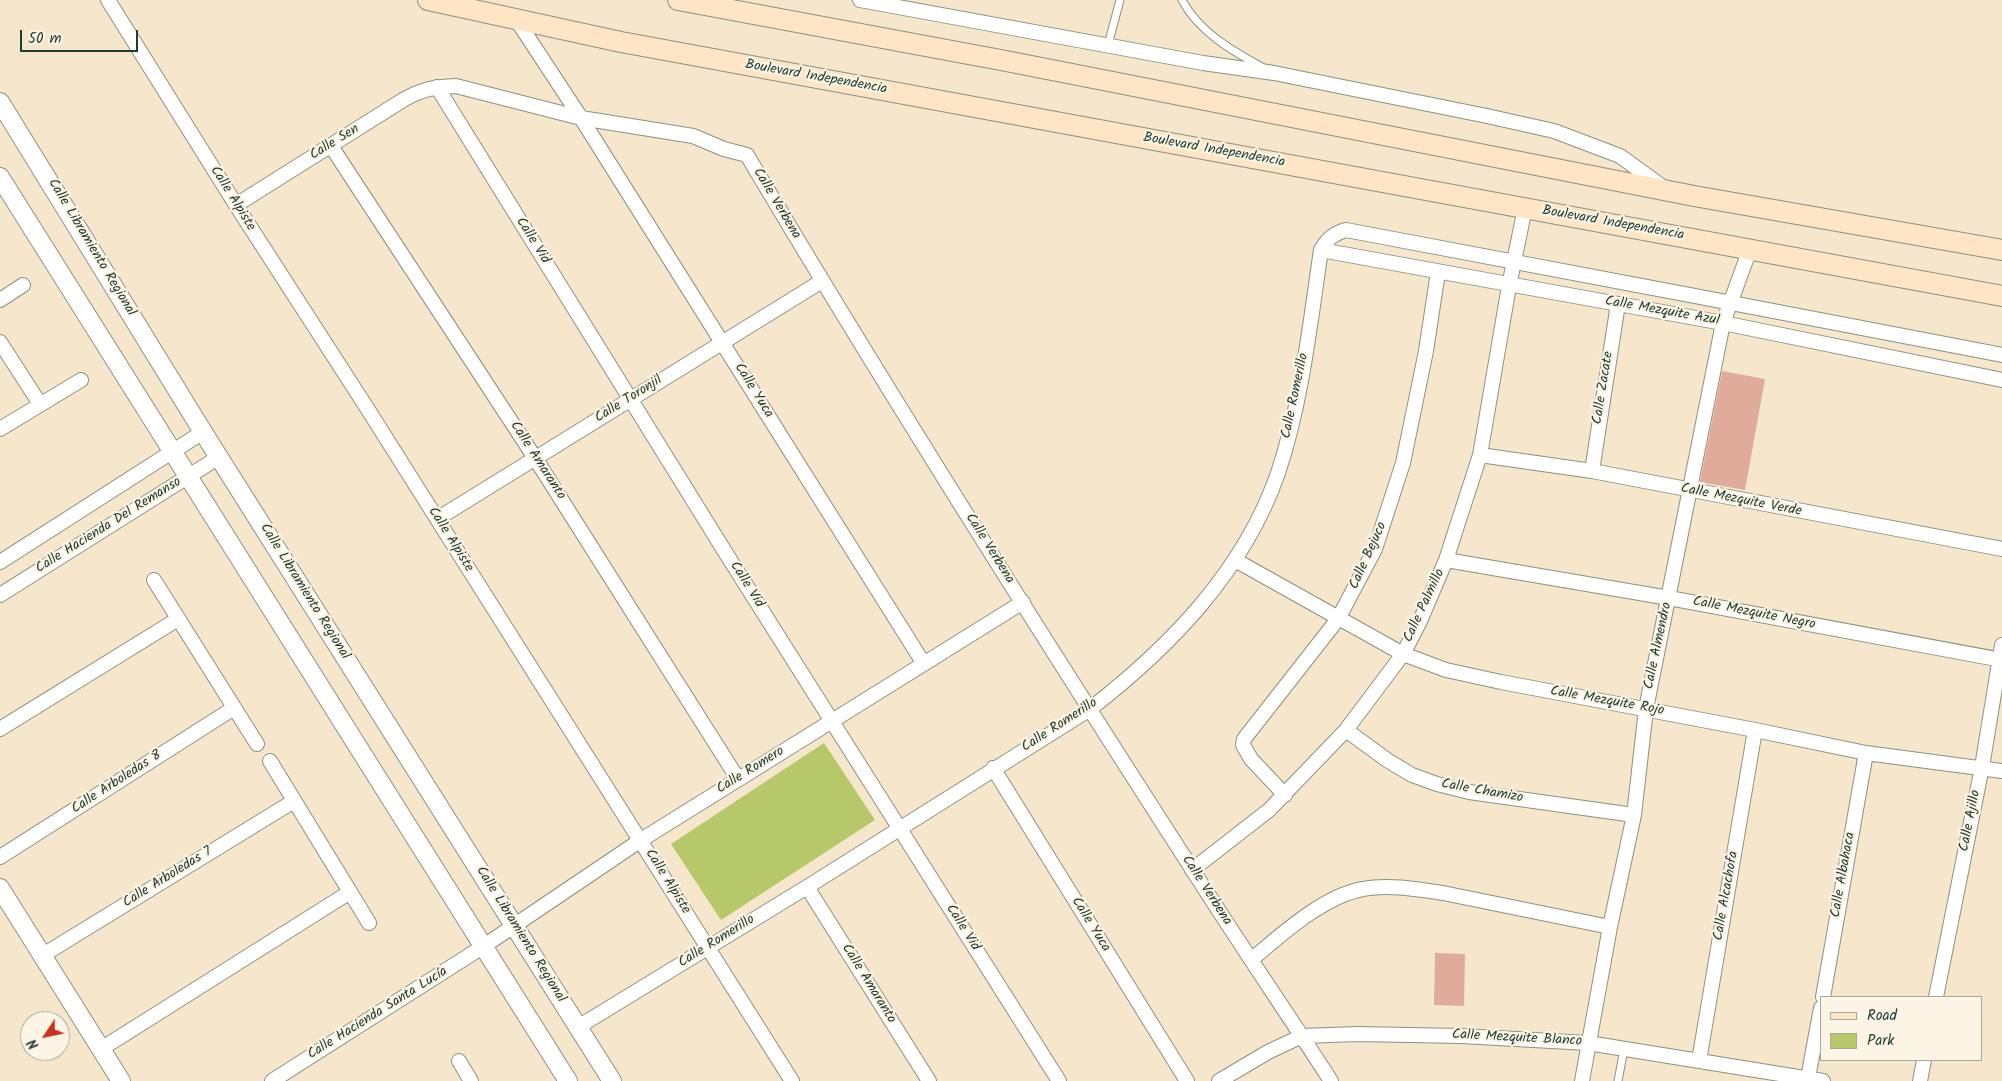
<!DOCTYPE html>
<meta charset="utf-8">
<style>
body{margin:0}
#map{position:relative;width:2002px;height:1081px;overflow:hidden;background:#f5e6cc;font-family:Kalam,sans-serif}
canvas{display:block}
.legend{position:absolute;left:1820px;top:996px;width:162px;height:65px;box-sizing:border-box;background:#fcf5e5;border:1px solid #a4ab9e;margin:0;padding:6px 9px;list-style:none;font-size:15px;color:#1f3d34}
.legend li{display:flex;align-items:center;gap:10px;height:25px}
.legend b{width:25px;border:1px solid #a4ab9e}
.north{position:absolute;left:20px;top:1011px;width:50px;height:50px;box-sizing:border-box;background:#fcf5e5;border:1px solid #a4ab9e;border-radius:50%;rotate:236deg;font-size:14px;font-weight:700;line-height:20px;text-align:center;color:#1f3d34}
.north::after{content:'';display:block;margin:auto;width:18px;height:22px;background:#c8321e;clip-path:polygon(50% 0,100% 100%,50% 72%,0 100%)}
.scale{position:absolute;left:20px;top:30px;width:118px;height:22px;box-sizing:border-box;border:2px solid #1f3d34;border-top:0;padding-left:6px;font-size:15px;line-height:18px;white-space:nowrap;color:#1f3d34;-webkit-text-stroke:4px #fcf5e5;paint-order:stroke}
</style>
<div id="map">
<canvas width="2002" height="1081"></canvas>
<ul class="legend">
<li><b style="height:6px;background:#fee5c5"></b>Road</li>
<li><b style="height:14px;background:#b7c86a"></b>Park</li>
</ul>
<div class="north">N</div>
<div class="scale">50 m</div>
</div>
<script>
const context = document.querySelector('canvas').getContext('2d');
context.lineJoin = 'round';
function paint(path, color) { context.fillStyle = color; context.fill(path, 'evenodd'); }
function trace(path, color, width, dash) { context.strokeStyle = color; context.lineWidth = width; context.lineCap = dash ? 'butt' : 'round'; context.setLineDash(dash || []); context.stroke(path); }
function write(font, color, halo, rows, align = 'center') {
  context.font = font + ' Kalam,sans-serif'; context.lineWidth = 4.5; context.setLineDash([]); context.textBaseline = 'middle'; context.strokeStyle = halo; context.fillStyle = color; for (const [text, x, y, turn = 0] of rows) {
    context.save(); context.translate(x, y); context.rotate((+turn || 0) * Math.PI / 180); context.textAlign = isNaN(turn) ? turn : align; if (halo) context.strokeText(text, 0, 0); context.fillText(text, 0, 0); context.restore();
  }
}
const green = new Path2D(`
 M824 743 875 820 721 920 671 844Z`);
const building = new Path2D(`
 M1722 371 1765 379 1745 490 1700 482Z
 M1435 953 1465 954 1464 1006 1434 1005Z`);
const service = new Path2D(`
 M1182 0C1198 31 1232 51 1262 67
 M1108 45 1120 0
 M1618 1081 1624 1049`);
const minor = new Path2D(`
 M108 0 236 205 367 408 792 1081
 M860 0 1203 63 1274 73 1487 116 1554 131 1620 156 1664 188
 M516 19 581 118 924 664
 M437 87 727 555 1059 1081
 M331 146 535 458 738 779
 M236 205 403 100C422 89 434 87 456 86L581 118 693 136 724 149 747 155C890 396 1040 633 1192 869 1237 940 1285 1010 1331 1081
 M1321 250 1723 323 2002 380
 M0 300 23 285
 M0 342 40 404
 M0 429 81 380
 M1480 455 1592 471 2002 549
 M1592 471 1618 304
 M437 519 822 281
 M1235 560 1403 654 1446 670 1501 682 1755 730 1866 753 2002 771
 M1446 560 1669 598 2002 660
 M0 562 203 432
 M154 580 257 744
 M0 595 219 457
 M0 729 178 619
 M1346 730 1387 760 1412 775 1437 784 1469 792 1634 815
 M270 761 369 923
 M993 768 1187 1081
 M1285 795 1251 759 1243 745 1244 739 1338 619 1375 549 1403 463 1426 351 1438 272
 M0 857 234 708
 M1192 870 1269 810 1346 730 1403 654 1420 621 1446 560 1480 455 1509 286 1525 208
 M807 887 929 1081
 M43 955 294 801
 M1251 960C1281 935 1323 896 1363 889 1388 884 1417 889 1443 893L1610 927
 M1823 997 1866 753
 M1936 997 1982 767 2002 645
 M578 1027 807 887 1090 709C1170 647 1244 571 1278 473 1302 401 1310 324 1321 250 1327 239 1333 234 1346 230 1564 272 1784 312 2002 355
 M101 1049 350 892
 M459 1061 471 1081
 M1699 1061 1755 730
 M1808 1078 1821 1008
 M272 1081 484 946 641 840 1023 602
 M1219 1081 1268 1052 1302 1036 1358 1034 1461 1036 1588 1043 1823 1081
 M1582 1081 1610 927 1634 815 1646 709 1723 323 1750 249
 M1920 1081 1924 1060`);
const tertiary = new Path2D(`
 M0 102 203 432 612 1081
 M0 177 568 1081
 M0 888 121 1081`);
const secondary = new Path2D(`
 M428 0 621 42 2002 296
 M678 0 1006 61 1694 196 2002 250`);
const streetNames = [
 ["Boulevard Independencia",816,78,10],
 ["Calle Sen",335,143,-32],
 ["Boulevard Independencia",1214,151,10],
 ["Calle Alpiste",232,199,58],
 ["Calle Verbena",776,204,59],
 ["Boulevard Independencia",1613,224,10],
 ["Calle Vid",532,241,58],
 ["Calle Libramiento Regional",91,248,59],
 ["Calle Mezquite Azul",1662,312,10],
 ["Calle Zacate",1604,388,-81],
 ["Calle Yuca",753,391,58],
 ["Calle Romerillo",1296,396,-78],
 ["Calle Toronjil",629,400,-32],
 ["Calle Amaranto",537,461,57],
 ["Calle Mezquite Verde",1741,501,11],
 ["Calle Hacienda Del Remanso",109,526,-32],
 ["Calle Alpiste",450,540,58],
 ["Calle Verbena",989,549,58],
 ["Calle Bejuco",1369,556,-66],
 ["Calle Vid",746,585,58],
 ["Calle Libramiento Regional",304,592,58],
 ["Calle Palmillo",1425,606,-65],
 ["Calle Mezquite Negro",1754,614,11],
 ["Calle Almendro",1659,646,-78],
 ["Calle Mezquite Rojo",1607,702,10],
 ["Calle Romerillo",1060,726,-33],
 ["Calle Romero",751,771,-32],
 ["Calle Arboledas 8",117,783,-33],
 ["Calle Chamizo",1482,792,10],
 ["Calle Ajillo",1971,821,-79],
 ["Calle Albahaca",1844,875,-80],
 ["Calle Arboledas 7",168,878,-32],
 ["Calle Alpiste",667,882,58],
 ["Calle Verbena",1206,891,57],
 ["Calle Alcachofa",1727,896,-80],
 ["Calle Yuca",1090,925,58],
 ["Calle Vid",962,928,58],
 ["Calle Libramiento Regional",520,935,58],
 ["Calle Romerillo",717,942,-32],
 ["Calle Amaranto",868,984,58],
 ["Calle Hacienda Santa Lucía",378,1014,-32],
 ["Calle Mezquite Blanco",1517,1039,3]
];
paint(green, '#b7c86a');
paint(building, '#e0ab9a');
trace(service, '#8a9280', 9);
trace(minor, '#8a9280', 16);
trace(tertiary, '#8a9280', 20);
trace(secondary, '#8a9280', 22);
trace(service, '#fff', 7);
trace(minor, '#fff', 14);
trace(tertiary, '#fff', 18);
trace(secondary, '#fee5c5', 20);
write('14px', '#1f3d34', '#fcf5e5', streetNames);
</script>
